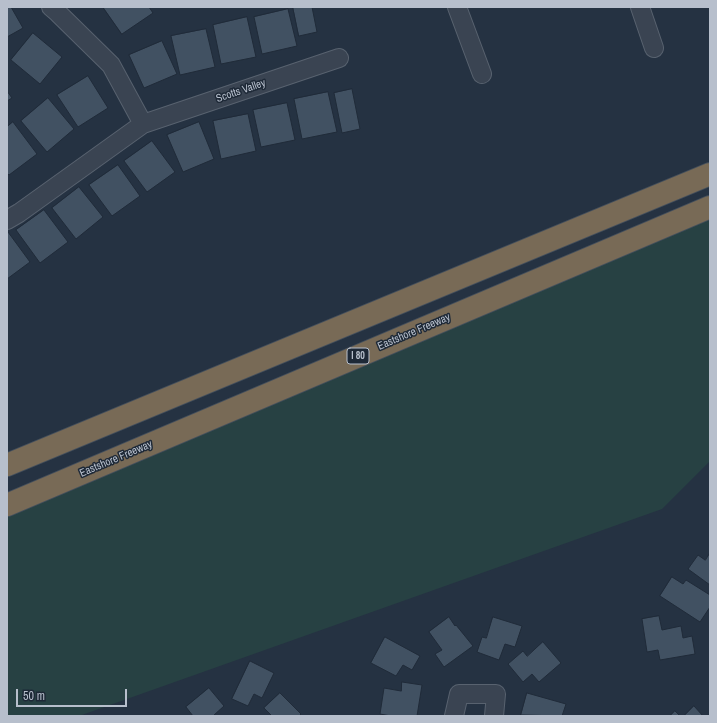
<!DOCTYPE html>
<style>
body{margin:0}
#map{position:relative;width:717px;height:723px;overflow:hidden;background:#253242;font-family:"Archivo Narrow",sans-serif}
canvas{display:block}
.frame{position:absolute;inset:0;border:8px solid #b7bfcc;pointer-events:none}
.scale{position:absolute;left:16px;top:689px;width:111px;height:18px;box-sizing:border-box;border:2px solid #b7bfcc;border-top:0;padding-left:5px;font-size:12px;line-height:14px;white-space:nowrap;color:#b7bfcc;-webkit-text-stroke:3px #1e2937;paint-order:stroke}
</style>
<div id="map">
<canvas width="717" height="723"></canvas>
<div class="frame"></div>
<div class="scale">50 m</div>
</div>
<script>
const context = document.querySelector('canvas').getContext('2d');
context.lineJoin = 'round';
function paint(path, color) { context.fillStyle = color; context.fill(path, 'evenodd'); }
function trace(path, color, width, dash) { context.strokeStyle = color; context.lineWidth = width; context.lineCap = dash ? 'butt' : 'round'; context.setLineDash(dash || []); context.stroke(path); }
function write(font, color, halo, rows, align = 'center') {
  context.font = font + ' "Archivo Narrow",sans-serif'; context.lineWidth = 3; context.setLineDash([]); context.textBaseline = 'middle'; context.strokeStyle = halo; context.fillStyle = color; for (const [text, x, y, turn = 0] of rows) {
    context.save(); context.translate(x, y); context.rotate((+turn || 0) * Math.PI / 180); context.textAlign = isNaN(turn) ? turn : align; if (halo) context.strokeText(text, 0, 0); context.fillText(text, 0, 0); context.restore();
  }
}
const green = new Path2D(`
 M710 207V461L662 509 79 716H7V505Z`);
const building = new Path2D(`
 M7 7H11L23 28 7 37Z
 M103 7H149L153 13 122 34Z
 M293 7H312L317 32 299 36Z
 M288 9 297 46 262 54 254 17Z
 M247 17 256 57 221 64 213 25Z
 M206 29 215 67 180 75 171 36Z
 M33 33 62 57 40 84 11 60Z
 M162 41 177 74 144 88 129 55Z
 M88 76 108 108 78 127 57 95Z
 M352 89 360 129 342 133 334 93Z
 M7 91 12 98 7 101Z
 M328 92 337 132 302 139 294 99Z
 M48 98 74 129 47 152 21 121Z
 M287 103 295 140 261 147 253 110Z
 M248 114 256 151 221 159 213 121Z
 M13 122 37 154 9 175 7 173V127Z
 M199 122 214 159 183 172 167 135Z
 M152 141 175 172 147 192 124 161Z
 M118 165 140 196 112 216 89 185Z
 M79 187 103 217 76 239 52 208Z
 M44 210 68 242 40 263 16 230Z
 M8 232 30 262 7 279V233Z
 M710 553V585L688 569 698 555 705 560Z
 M672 577 683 584 686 580 710 595V607L700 622 660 596Z
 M659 616 662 630 681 626 683 638 692 636 695 654 660 660 658 650 647 652 642 619Z
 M449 617 455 626 456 625 473 646 444 667 435 654 442 650 429 632Z
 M493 617 522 626 515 647 505 644 499 660 477 652 482 637 486 638Z
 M385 637 420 656 412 670 403 665 396 676 371 663Z
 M543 642 561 663 539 682 532 674 523 682 508 664 523 651 527 656Z
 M250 661 274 673 262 698 254 694 248 706 232 699Z
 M402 682 422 685 417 716H391L380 714 384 688 401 691Z
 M209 688 224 706 214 715 215 716H193L186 707Z
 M280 693 301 714 299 716H272L264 708Z
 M527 693 566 704 562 716 521 715Z
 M694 706 703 716H684Z
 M675 711 680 716H670Z`);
const street = new Path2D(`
 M51 7 58 13 111 65 143 124
 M457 7 482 74
 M640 7 654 48
 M7 220 19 213 143 124 339 58
 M454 716 459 694H496L494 716`);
const highway = new Path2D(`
 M7 465 710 174
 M7 505 710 207`);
const shields = [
 [358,356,22]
];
const shieldNames = [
 ["I 80",358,356]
];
const streetNames = [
 ["Scotts Valley",241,91,-19],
 ["Eastshore Freeway",414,332,-23],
 ["Eastshore Freeway",116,459,-23]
];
paint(green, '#274143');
paint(building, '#415162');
trace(building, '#202b39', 1);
trace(street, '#58626f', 20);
trace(highway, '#444f5c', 24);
trace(street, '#3a4452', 18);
trace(highway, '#786a56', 22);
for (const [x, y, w] of shields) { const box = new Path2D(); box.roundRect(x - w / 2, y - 8, w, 16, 3); context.fillStyle = '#1e2937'; context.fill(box); trace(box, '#b7bfcc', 1); }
write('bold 10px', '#b7bfcc', null, shieldNames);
write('11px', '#b7bfcc', '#1e2937', streetNames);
</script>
